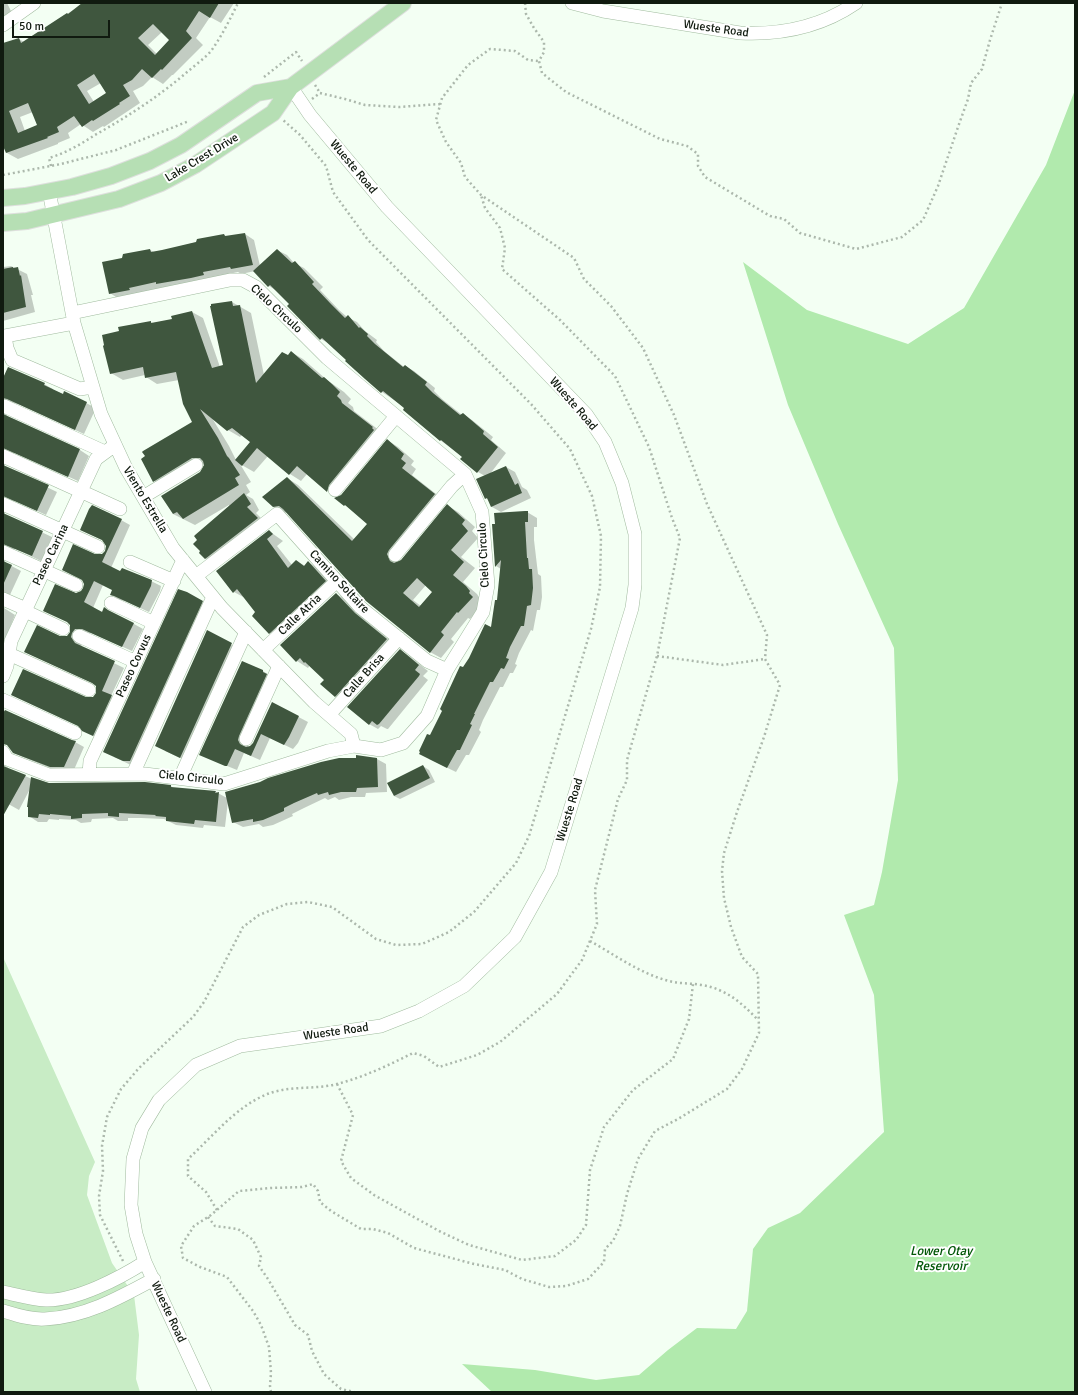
<!DOCTYPE html>
<style>
body{margin:0}
#map{position:relative;width:1078px;height:1395px;overflow:hidden;background:#f3fff3;font-family:Signika,sans-serif}
canvas{display:block}
.frame{position:absolute;inset:0;border:4px solid #101a0f;pointer-events:none}
.scale{position:absolute;left:12px;top:20px;width:98px;height:18px;box-sizing:border-box;border:2px solid #101a0f;border-top:0;padding-left:5px;font-size:12px;line-height:14px;white-space:nowrap;color:#101a0f;-webkit-text-stroke:3px #fff;paint-order:stroke}
</style>
<div id="map">
<canvas width="1078" height="1395"></canvas>
<div class="frame"></div>
<div class="scale">50 m</div>
</div>
<script>
const context = document.querySelector('canvas').getContext('2d');
context.lineJoin = 'round';
function paint(path, color) { context.fillStyle = color; context.fill(path, 'evenodd'); }
function trace(path, color, width, dash) { context.strokeStyle = color; context.lineWidth = width; context.lineCap = dash ? 'butt' : 'round'; context.setLineDash(dash || []); context.stroke(path); }
function write(font, color, halo, rows, align = 'center') {
  context.font = font + ' Signika,sans-serif'; context.lineWidth = 4; context.setLineDash([]); context.textBaseline = 'middle'; context.strokeStyle = halo; context.fillStyle = color; for (const [text, x, y, turn = 0] of rows) {
    context.save(); context.translate(x, y); context.rotate((+turn || 0) * Math.PI / 180); context.textAlign = isNaN(turn) ? turn : align; if (halo) context.strokeText(text, 0, 0); context.fillText(text, 0, 0); context.restore();
  }
}
const green = new Path2D(`
 M3 957 95 1162 89 1176 87 1195 112 1263 134 1295 139 1335 136 1379 140 1392H3Z`);
const water = new Path2D(`
 M1075 90V1392H492L462 1364 535 1370 596 1380 639 1375 668 1350 697 1328 736 1329 747 1311 753 1249 768 1228 800 1213 884 1132 874 995 844 915 874 905 882 872 898 780 894 648 838 524 788 405 743 262 807 310 908 344 964 308 1046 165Z`);
const shadow = new Path2D(`
 M3 3H7L13 15 3 28Z
 M84 3H234L221 23 210 17 196 38 203 45 173 75H172L163 84 152 77 143 86 133 91 140 103 104 127 103 126 93 132 81 124 68 133 70 138 58 143V144L18 159 7 153 5 148 3 147V44L19 39 24 42ZM162 32 171 40 157 54 148 45ZM101 83 108 93 94 102 87 91ZM33 112 38 125 25 131 20 117Z
 M245 234 254 240 260 266 277 250 287 255 294 263 304 268 323 287 320 290 339 310 347 317 357 322 365 331 377 340 376 342 384 351 404 367 405 366 414 371 435 388 434 391 442 399 462 415 463 414 472 420 493 437 491 440 506 453 490 474 506 467 515 472 522 487 527 490 531 498 501 512 492 507 489 500 486 498 485 476 478 472 462 459 463 457 440 440 406 408 382 392 330 344 321 339 289 306 290 304 277 291 269 286 255 271 241 274 238 272 138 293V295L119 299 110 293 123 258 150 250 154 252 162 251 224 235 228 237Z
 M11 266 27 274 33 295H31L35 312 3 321V267Z
 M232 302 251 313 264 375 288 356 291 352 303 359 327 380 344 392 351 399 348 403 353 407 354 411 384 434 340 492 339 497 342 496 387 440 398 447 414 461 411 465 416 469 412 475 445 501 398 561V562L402 561 448 506 458 512 475 527 472 531 478 538 461 557 475 568 463 582 477 594 483 604 470 619 468 618 451 639 454 642 441 658 430 652 288 512 284 513 273 507 287 478 298 485 355 540 368 524 351 509 345 505 338 497 328 491 307 474 301 481 290 474 268 456 254 472 240 464 251 482 246 485 250 492 246 495 253 499 259 510 256 513 267 524 215 564 205 558 199 540 195 535 229 506V505L195 525 173 514 201 473 205 464 165 488 154 481 194 423 179 380 157 384 146 377 145 375 123 380 111 373 120 332 150 322 153 323 173 320 192 312 203 318 220 367 224 366ZM212 418 228 430 240 437 242 435 251 442 236 460 229 446ZM426 585 434 591 421 606 413 600Z
 M3 381 44 384 53 389V390L86 403 96 408 84 434 18 404 13 403 5 413 9 418 80 450 89 456 78 481 16 453 8 454 5 459V467L57 492 46 515 16 501 8 502 5 507V515L52 537 41 561 16 549 8 550 4 559 6 563 21 571 9 597 5 602 4 608 15 615 3 644Z
 M527 512 537 518V527H534V540L538 574 541 576 542 597 540 610H537L533 631 531 630 519 653 515 664 517 665 513 673H510L503 687H500L483 720 479 730 481 732 469 755H466L456 772 429 759 430 736 463 669 491 629 498 602 501 569 496 566 493 525Z
 M121 520 130 525 111 568 120 572 151 581 161 586 160 591 149 612 125 601 120 600 111 595 113 590 103 585 93 608 134 624 143 629 132 651 92 633 84 634 80 643 83 648 124 668 111 696 120 701 102 740 93 736 86 698H94L97 693V685L25 652 60 637H68L71 632 76 594 82 592 95 555H103L106 551 107 546 104 541 81 530Z
 M269 531 283 541 277 546 292 565 297 561 305 566 308 562 319 569 336 587 281 639 270 633 257 612 245 598 234 592Z
 M336 594 347 600 366 621 397 646 346 702 335 696 325 680 310 665 308 668 297 661 281 645Z
 M202 602 211 607 133 766 114 757Z
 M207 632 241 650 189 762 165 751Z
 M400 650 409 656 428 671 423 676 428 680 388 729H387L381 726 378 729 369 724Z
 M263 671 272 677 248 741V748L251 747 254 743 272 703 308 722 298 743 293 749 270 738 260 760 244 753 237 770 210 759Z
 M3 716 75 742 84 747 73 772H60L23 757 13 752 3 719Z
 M357 756 377 759 386 764 387 792 366 793 365 797H351L339 800 335 797 328 800 325 798 304 808 292 814 293 816 273 825 263 827 259 824 243 827 233 822 228 801 225 827 204 825 203 828 176 825 164 819 141 818H128V821H118L113 818 92 819 91 822 81 823 76 820 59 819V820L49 819 47 822H38L29 816 30 789 19 810 3 801V764L11 770 32 779 49 784 171 786 173 788 216 792 227 798 357 759Z
 M423 766 429 770 435 782 400 799 394 796Z`);
const building = new Path2D(`
 M82 3H219L210 18 199 11 186 31 192 38 162 70 161 69 152 78 142 69 132 80 123 85 130 96 119 103 120 104 93 121 92 120 82 127 74 116 57 127 59 132 47 137 48 138 6 153 3 146V43L19 38 21 43 67 13 68 14ZM153 24 169 40 155 55 138 38ZM94 74 106 93 89 104 77 85ZM28 103 37 125 18 133 9 111Z
 M245 233 253 265 231 269 230 267 203 272 204 275 191 278 156 284V282L129 288 130 290 109 294 102 262 122 258 123 254 150 249 151 252 162 250 196 242 197 239 224 234 225 236Z
 M277 249 292 263 295 261 314 282 312 284 330 303 345 318 348 315 359 328 360 327 368 334 367 336 375 344 403 367 405 365 427 382 425 385 433 393 460 415 463 413 484 431 483 434 498 447 477 473 460 459 462 457 441 440 440 441 403 410 404 408 383 391 381 393 365 379 345 361 346 360 322 338 320 340 287 306 289 304 270 285 268 287 253 271Z
 M13 267V268L18 267 20 276 21 275 26 307 3 313V269Z
 M232 301 233 306 240 305 256 383 282 352 288 355 291 351 322 378 324 377 332 384 340 392 337 396 341 400 342 403 373 427 372 428 374 430 329 485 327 492 297 466 289 475 257 448 242 466 235 460 250 442 232 428 227 431 200 409 218 438 227 456 229 458 240 475 235 478 239 485 183 519 177 512 173 514 161 496 200 472 204 465 203 461 200 458H192L153 482 141 459 145 456 142 452 143 451 192 422 183 404 176 372 145 378 143 367 110 374 103 346 104 345 102 335 119 331 118 327 151 321V323L172 319 171 316 192 311 212 368 223 365 210 306H211V304Z
 M8 367 45 383 44 385 63 394 64 391 87 402 75 430 7 399 3 398V378Z
 M3 414 80 449 68 477 3 448Z
 M387 439 404 454 401 459 406 463 402 468 435 494 389 550 387 554 390 561 394 563 401 560 447 504 465 520 462 524 468 531 451 550 464 562 453 575 466 586 470 591 469 593 473 597 458 613 457 612 441 632 444 635 430 653 366 601 283 509 279 506 273 507 262 497 287 477 352 541 367 524 345 505 344 506 334 498 341 495ZM417 578 432 592 419 607 403 593Z
 M3 465 49 485 37 511 3 496Z
 M506 466 515 485 518 483 522 493 491 507 487 498 485 499 476 479Z
 M244 493 251 504 247 507 258 518 205 559 199 553 200 551 193 544 197 540 194 536Z
 M92 505 122 519 102 562 120 571 122 568 152 580 151 586 140 608 114 596 110 595 112 590 94 581 84 602 102 612 104 607 108 610 134 623 122 647 82 629H75L72 633 71 637 75 643 115 661 102 691 112 695 93 736 82 731 78 726 11 695 23 669 86 697H93L96 693V686L92 683 24 652 37 625 60 636H67L70 632V625L67 622 43 611 55 584 76 593 81 591 83 588 84 584 82 580 62 570 73 544 95 554H102L105 551 106 546 102 540 80 530 89 509Z
 M525 511H528V522H525L527 558H528L529 569H532L533 588 531 605 527 606 524 626H521L510 647 506 658 509 659 504 669 501 668 493 682H490L474 714H475L470 724 472 725 460 750H457L447 768 419 754 420 752 419 751 427 734 430 735 442 711 440 709 460 666 463 667 469 658 485 624 491 627 495 600H497L501 560 495 567 492 524H495L494 513Z
 M3 513 43 531 32 556 3 544Z
 M269 530 273 534 267 539 288 568 296 560 304 566 308 561 326 581 269 634 252 616 255 612 237 589 233 593 216 571Z
 M3 561 12 565 3 585Z
 M178 589 187 592 203 601 130 761H123L103 752Z
 M336 593 355 613 387 639 335 697 320 684 324 680 305 662 304 663 300 658 296 662 280 645Z
 M207 630 232 643 180 758 155 746Z
 M400 649 419 665 415 670 420 674 419 676 379 724 377 725 372 721 369 725 347 707Z
 M242 661 263 670V672L267 674 239 736 238 740 240 744 246 747 250 746 253 743 272 702 299 716 289 737 284 745 261 734 251 756 235 749 227 766H225L199 755Z
 M5 710 72 740 76 741 64 767H50L13 753 7 745 3 744V713Z
 M356 755 377 758 378 787 357 788 356 792H341L329 795 328 792 318 795 317 793 294 803 284 808V811L263 820 253 822V819L232 823 225 792 260 782 268 778 321 762 339 758H356Z
 M423 765 430 778 394 796 387 783Z
 M3 766 26 775 3 816Z
 M31 777 49 783 145 782 171 785V787L216 791 215 793 219 792 216 822 195 820 194 824 166 821V817L155 816 156 815 119 813V817L108 816V813L82 814V818L71 819V816L50 814V815L39 814 38 818 28 817V807H27Z`);
const path = new Path2D(`
 M525 3 526 14 534 28 544 42V52L539 61 542 73 566 92 660 139 687 146 698 154V166L705 177 770 216 784 219 800 233 856 249 902 237 923 220 938 186 958 127 968 99 971 83 982 69 990 40 1002 3
 M264 77 296 52 302 61
 M315 85 320 93
 M312 99 320 93 345 99 365 105 399 107 440 104
 M51 166 49 158C66 153 81 144 95 135 127 117 158 97 186 73 194 66 204 59 211 51 222 36 230 19 238 3
 M3 175 61 164 116 150 189 121
 M657 656 723 665 765 659
 M590 941C615 955 641 974 669 981 680 984 691 983 702 985 726 989 742 1003 758 1020
 M337 1084 353 1115 341 1161 351 1178 374 1195 441 1232 469 1245 522 1260 555 1256 576 1240 586 1225 590 1170 604 1127 633 1090 673 1059 689 1019 693 984
 M217 1210 206 1192 188 1176V1159C212 1137 235 1108 265 1095 288 1085 314 1090 337 1084 364 1077 389 1065 413 1053L424 1056 439 1067 477 1055 500 1042 557 994 582 960 597 924 595 890 618 799 627 780V760L657 656 680 538 672 518 649 447 615 376 560 320 502 269 505 248 500 228 485 208 481 195
 M208 1217 215 1226 238 1229 253 1240 261 1257 259 1266 268 1279 295 1325 308 1335 312 1351 324 1374 341 1389 354 1392
 M123 1261 100 1215 99 1196 103 1171 102 1146 107 1117 121 1089 139 1068 193 1017 204 1002 243 927 259 915 287 904 308 902 332 907 376 939 396 945 422 944 449 932 474 912 516 863 529 836 591 629 600 587 601 536 592 496 570 449 531 404 368 240 333 192 326 166 300 135 283 120
 M271 1392 270 1386 271 1373 269 1347 261 1325 253 1311 227 1277 200 1267 183 1258 181 1246 194 1226 211 1215 239 1191 271 1188 302 1187 313 1184 318 1191 320 1202 331 1211 361 1229H373L388 1233 414 1248 474 1264 505 1270 522 1279 549 1287 566 1286 588 1279 604 1262 605 1249 613 1241 620 1226 627 1194 638 1159 655 1131 678 1119 727 1089 742 1069 759 1033 758 974 742 957 731 927 724 898 722 871 724 853 737 812 764 737 780 685 765 659 767 635 707 504 674 415 643 348 611 306 584 279 574 258 481 195 465 177 461 163 446 142 436 120 442 98 468 65 490 49 515 51 528 60 539 61`);
const minor = new Path2D(`
 M572 3 603 11 740 33C781 35 821 27 856 3
 M3 25 34 3
 M49 191 74 323 101 414 126 468 173 548 222 608 314 702 351 734 354 746
 M74 323 5 336 7 348 12 360 80 389 92 387
 M4 406 105 452
 M3 456 120 509
 M335 490 396 416
 M143 497 196 465
 M3 504 98 547
 M3 552 76 585
 M395 555 452 486 465 474
 M130 562 174 581
 M196 576 277 514 360 607 427 661 447 670
 M3 599 26 609
 M111 603 154 623
 M25 611 63 629
 M79 636 136 662
 M263 650 337 581
 M9 654 89 690
 M3 676 7 666 11 641 96 459 115 445
 M3 700 75 733
 M329 715 399 638
 M246 739 279 666
 M3 752 7 759 49 775 145 774 224 784 328 751 354 746 381 750 403 743 427 716 447 670 483 612 488 585 482 512 465 474 327 358 256 287 243 280H230L72 313
 M89 774 90 761 183 560
 M133 774 213 597
 M180 778 246 632
 M3 1292C17 1295 32 1299 46 1300 76 1301 120 1278 145 1262
 M3 1311C16 1315 31 1320 45 1319 85 1317 119 1298 154 1279
 M205 1392 145 1262 136 1234 131 1205 133 1159 142 1128 159 1100 196 1065 240 1046 381 1026 419 1011 464 986 515 937 551 872 632 608 635 585V534L622 483 605 442 586 414 387 207 310 115 291 87`);
const major = new Path2D(`
 M3 198 25 196 72 187 111 176 150 161 181 145 257 93 291 87
 M3 223 27 221 52 215 119 199 161 183 195 165 273 113 291 87 403 3`);
const streetNames = [
 ["Wueste Road",716,29,8],
 ["Lake Crest Drive",202,158,-31],
 ["Wueste Road",353,167,50],
 ["Cielo Circulo",276,309,43],
 ["Wueste Road",573,404,49],
 ["Viento Estrella",145,500,59],
 ["Paseo Carina",51,555,-64],
 ["Cielo Circulo",484,555,-93],
 ["Camino Soltaire",339,582,47],
 ["Calle Atria",300,615,-43],
 ["Paseo Corvus",134,666,-65],
 ["Calle Brisa",364,676,-48],
 ["Cielo Circulo",191,778,6],
 ["Wueste Road",570,810,-73],
 ["Wueste Road",336,1032,-8],
 ["Wueste Road",168,1312,65]
];
const waterNames = [
 ["Lower Otay",941,1252],
 ["Reservoir",941,1267]
];
paint(green, '#c8ecc5');
paint(water, '#b1eaad');
paint(shadow, '#0003');
paint(building, '#3f563e');
trace(minor, '#a1bb9f', 14);
trace(major, '#dedfdd', 18);
trace(path, '#acb8ac', 2.5, [2, 3]);
trace(minor, '#fff', 13);
trace(major, '#b6dfb4', 16);
write('12px', '#101a0f', '#fff', streetNames);
write('italic 13px', '#015606', '#fff', waterNames);
</script>
